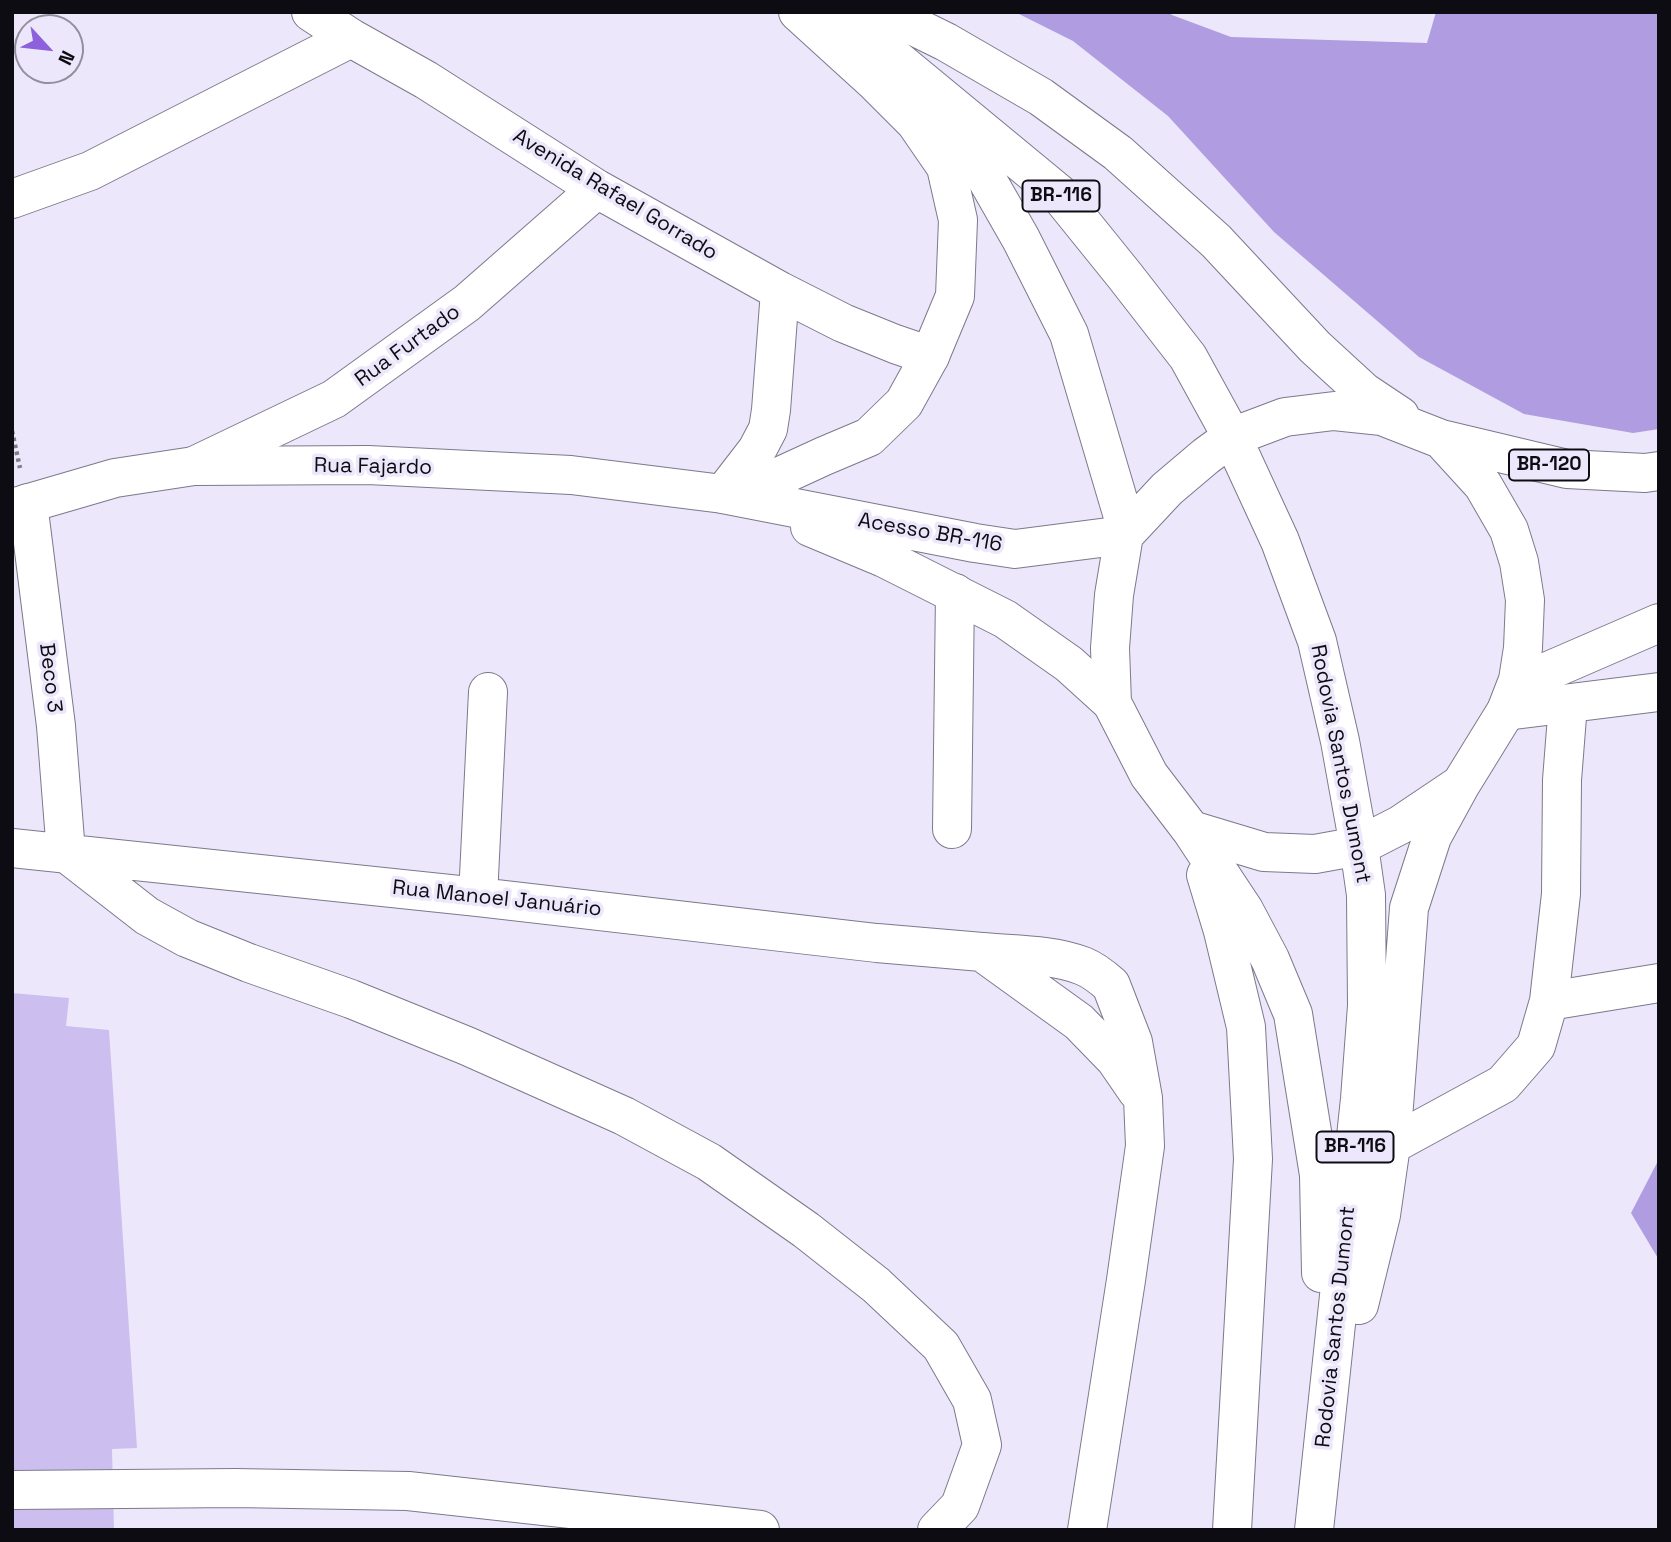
<!DOCTYPE html>
<meta charset="utf-8">
<style>
body{margin:0}
#map{position:relative;width:1671px;height:1542px;overflow:hidden;background:#ece7fb;font-family:"Space Grotesk",sans-serif}
canvas{display:block}
.frame{position:absolute;inset:0;border:14px solid #0e0c13;pointer-events:none}
.north{position:absolute;left:14px;top:14px;width:70px;height:70px;box-sizing:border-box;background:#ece7fb;border:2px solid #938f9e;border-radius:50%;rotate:117deg;font-size:19px;font-weight:700;line-height:28px;text-align:center;color:#0e0c13}
.north::after{content:'';display:block;margin:auto;width:24px;height:32px;background:#8d61db;clip-path:polygon(50% 0,100% 100%,50% 72%,0 100%)}
</style>
<div id="map">
<canvas width="1671" height="1542"></canvas>
<div class="frame"></div>
<div class="north">N</div>
</div>
<script>
const context = document.querySelector('canvas').getContext('2d');
context.lineJoin = 'round';
function paint(path, color) { context.fillStyle = color; context.fill(path, 'evenodd'); }
function trace(path, color, width, dash) { context.strokeStyle = color; context.lineWidth = width; context.lineCap = dash ? 'butt' : 'round'; context.setLineDash(dash || []); context.stroke(path); }
function write(font, color, halo, rows, align = 'center') {
  context.font = font + ' "Space Grotesk",sans-serif'; context.lineWidth = 7; context.setLineDash([]); context.textBaseline = 'middle'; context.strokeStyle = halo; context.fillStyle = color; for (const [text, x, y, turn = 0] of rows) {
    context.save(); context.translate(x, y); context.rotate((+turn || 0) * Math.PI / 180); context.textAlign = isNaN(turn) ? turn : align; if (halo) context.strokeText(text, 0, 0); context.fillText(text, 0, 0); context.restore();
  }
}
const green = new Path2D(`
 M12 993 69 998 66 1026 109 1030 137 1448 112 1449 114 1530H12Z`);
const forest = new Path2D(`
 M1015 12H1168L1172 15 1231 37 1427 43 1436 12H1659V429L1633 433 1524 414 1419 357 1274 232 1168 116 1073 41Z
 M1659 1159V1260L1631 1213Z`);
const path = new Path2D(`
 M12 431 20 468`);
const minor = new Path2D(`
 M311 12 351 38 426 80 597 189 780 291 843 323 895 344 930 356
 M12 199 90 171 351 38
 M194 466 334 399 467 303 597 189
 M723 494 757 450 768 429 771 410 780 291
 M28 503 56 726 66 853 147 916 187 938 249 963 351 999 467 1046 624 1116 709 1162 806 1230 876 1285 941 1346 972 1400 982 1445 960 1506 937 1530
 M952 829 955 593
 M12 848 478 897 877 943 982 952
 M478 897 488 692
 M1111 985C1102 977 1093 970 1083 966 1052 954 1015 955 982 952L1079 1022 1115 1059 1137 1091
 M1549 1001 1659 983
 M1391 1145 1503 1084 1536 1046 1549 1001 1561 894 1562 780 1568 704
 M12 1490 235 1488 408 1491 760 1530
 M1087 1530 1126 1280 1145 1146 1143 1098 1133 1042 1111 985`);
const tertiary = new Path2D(`
 M12 508 115 478 194 466 368 465 571 475 723 494 975 543 1015 549 1124 535
 M810 527 884 558 1005 619 1069 664 1112 703
 M1506 711 1659 692`);
const trunk = new Path2D(`
 M829 12 869 37 1058 193 1125 276 1188 357 1232 437 1280 541 1317 641 1340 741 1359 846 1366 895 1367 1006 1360 1099 1314 1530
 M885 12 946 42 1041 97 1118 153 1216 241 1315 347 1364 392 1400 416
 M949 113 1021 239 1069 334 1127 530
 M737 496 824 456 869 437 904 403 930 356 955 296 958 220 946 167 915 122 876 83 798 12
 M1518 680 1546 672 1659 623
 M1191 830 1264 852 1315 854 1359 846 1400 825 1461 784 1506 711 1518 680 1523 648 1525 600 1519 562 1509 530 1483 485 1441 439
 M1206 875 1223 931 1246 1027 1253 1159 1232 1530
 M1321 1273 1319 1175 1293 1014 1270 959 1244 910 1191 830 1149 775 1112 703 1110 648 1114 595 1124 535 1167 489 1206 456 1232 437 1285 417 1334 411 1382 416 1441 439 1567 469 1645 473 1659 471
 M1359 1305 1381 1215 1391 1145 1409 908 1432 837 1461 784`);
const shields = [
 [1061,196,77],
 [1549,465,80],
 [1355,1147,77]
];
const shieldNames = [
 ["BR-116",1061,196],
 ["BR-120",1549,465],
 ["BR-116",1355,1147]
];
const streetNames = [
 ["Avenida Rafael Gorrado",615,195,31],
 ["Rua Furtado",408,346,-36],
 ["Rua Fajardo",373,467,1],
 ["Acesso BR-116",930,533,10],
 ["Beco 3",50,678,83],
 ["Rodovia Santos Dumont",1340,764,79],
 ["Rua Manoel Januário",497,899,6],
 ["Rodovia Santos Dumont",1336,1327,-84]
];
paint(green, '#ccbff0');
paint(forest, '#b09ce0');
trace(minor, '#7d798b', 40);
trace(tertiary, '#7d798b', 40);
trace(trunk, '#7d798b', 40);
trace(path, '#807d8a', 4.5, [3.5, 3.5]);
trace(minor, '#fff', 38);
trace(tertiary, '#fff', 38);
trace(trunk, '#fff', 38);
for (const [x, y, w] of shields) { const box = new Path2D(); box.roundRect(x - w / 2, y - 15.5, w, 31, 5); context.fillStyle = '#ece7fb'; context.fill(box); trace(box, '#0e0c13', 2); }
write('bold 19px', '#0e0c13', null, shieldNames);
write('21px', '#0e0c13', '#ece7fb', streetNames);
</script>
